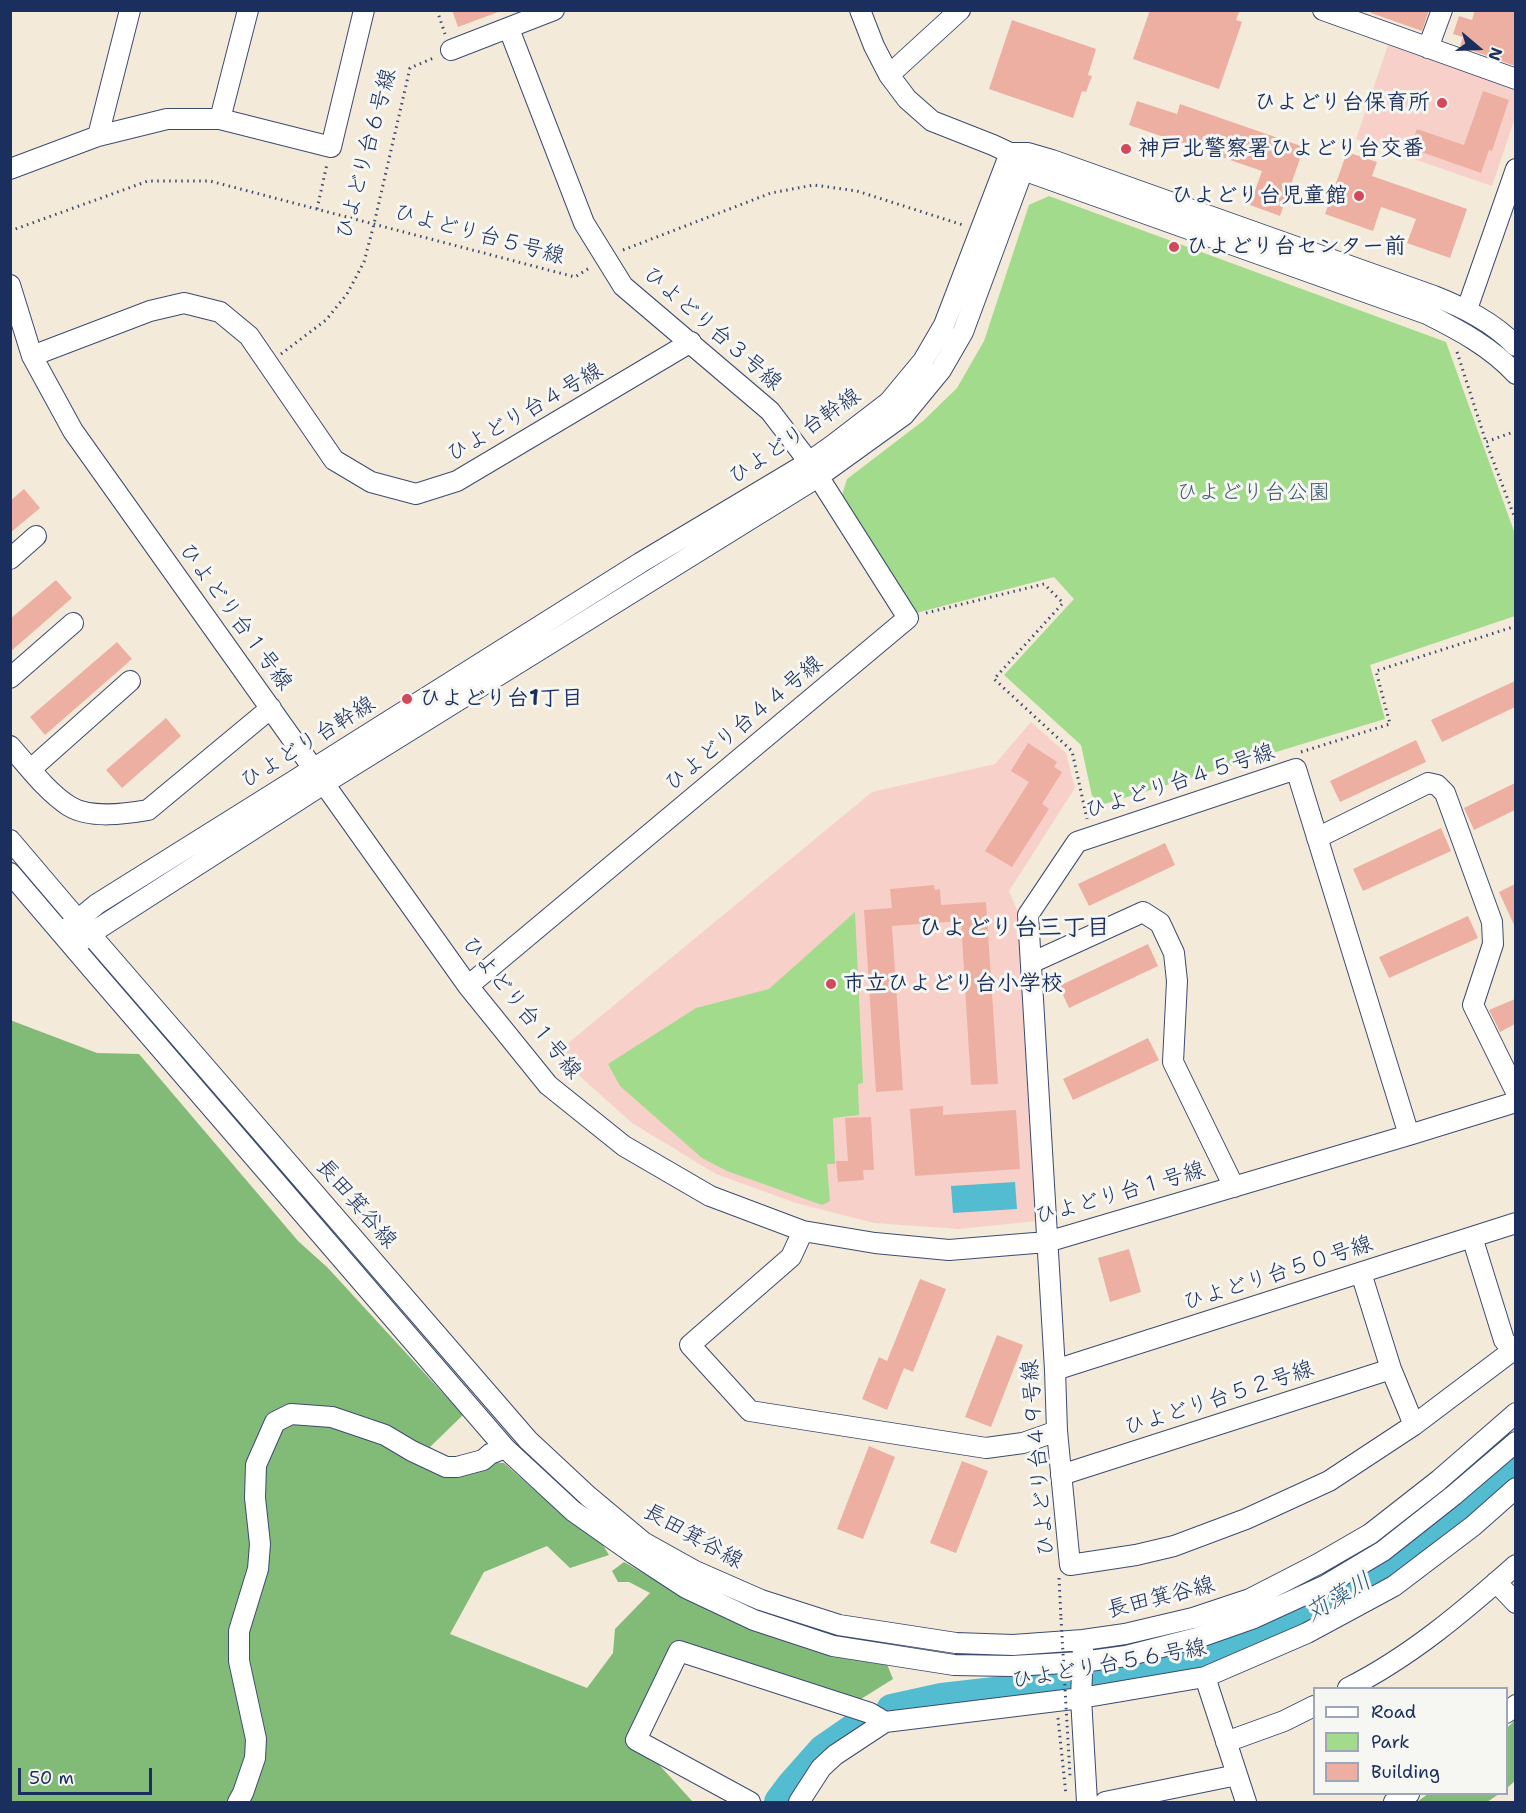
<!DOCTYPE html>
<meta charset="utf-8">
<style>
body{margin:0}
#map{position:relative;width:1526px;height:1813px;overflow:hidden;background:#f4ead9;font-family:"Shantell Sans",sans-serif}
canvas{display:block}
.frame{position:absolute;inset:0;border:12px solid #1b2f5e;pointer-events:none}
.legend{position:absolute;left:1313px;top:1687px;width:195px;height:108px;box-sizing:border-box;background:#f6f6f2;border:2px solid #9ea6b7;margin:0;padding:8px 10px;list-style:none;font-size:18px;color:#1b2f5e}
.legend li{display:flex;align-items:center;gap:12px;height:30px}
.legend b{width:30px;border:2px solid #9ea6b7}
.north{position:absolute;left:1448px;top:18px;width:60px;height:60px;-webkit-text-stroke:4px #f6f6f2;paint-order:stroke;rotate:109deg;font-size:16px;font-weight:700;line-height:24px;text-align:center;color:#1b2f5e}
.north::after{content:'';display:block;margin:auto;width:21px;height:27px;background:#1b2f5e;clip-path:polygon(50% 0,100% 100%,50% 72%,0 100%)}
.scale{position:absolute;left:18px;top:1768px;width:134px;height:27px;box-sizing:border-box;border:3px solid #1b2f5e;border-top:0;padding-left:8px;font-size:18px;line-height:21px;white-space:nowrap;color:#1b2f5e;-webkit-text-stroke:4px #f6f6f2;paint-order:stroke}
</style>
<div id="map">
<canvas width="1526" height="1813"></canvas>
<div class="frame"></div>
<ul class="legend">
<li><b style="height:8px;background:#fff"></b>Road</li>
<li><b style="height:16px;background:#a3db8d"></b>Park</li>
<li><b style="height:16px;background:#edafa2"></b>Building</li>
</ul>
<div class="north">N</div>
<div class="scale">50 m</div>
</div>
<script>
const context = document.querySelector('canvas').getContext('2d');
context.lineJoin = 'round';
function paint(path, color) { context.fillStyle = color; context.fill(path, 'evenodd'); }
function trace(path, color, width, dash) { context.strokeStyle = color; context.lineWidth = width; context.lineCap = dash ? 'butt' : 'round'; context.setLineDash(dash || []); context.stroke(path); }
function write(font, color, halo, rows, align = 'center') {
  context.font = font + ' "Shantell Sans","Klee One",sans-serif'; context.lineWidth = 6; context.setLineDash([]); context.textBaseline = 'middle'; context.strokeStyle = halo; context.fillStyle = color; for (const [text, x, y, turn = 0] of rows) {
    context.save(); context.translate(x, y); context.rotate((+turn || 0) * Math.PI / 180); context.textAlign = isNaN(turn) ? turn : align; if (halo) context.strokeText(text, 0, 0); context.fillText(text, 0, 0); context.restore();
  }
}
const built = new Path2D(`
 M1388 45 1515 89V118L1492 186 1356 139Z
 M1031 722 1066 753 1075 788 1009 891 1019 915 1037 1221 959 1229 874 1223 796 1203 716 1174 632 1123 555 1054 872 792 995 764Z`);
const green = new Path2D(`
 M1049 196 1446 342 1515 534V616L1370 665 1385 719 1104 804 1092 796 1081 745 1004 675 1074 599 1054 577 916 613 842 495 847 479 923 421 957 388 984 341 1029 205Z
 M855 912 863 1083 858 1084 859 1115 833 1118 835 1164H827L830 1201 822 1205 727 1171 702 1158 620 1086 608 1064 696 1008 769 989Z`);
const forest = new Path2D(`
 M10 1020 97 1053 139 1054 298 1241 327 1267 463 1415 430 1447 450 1460 504 1463 557 1510 598 1537 609 1555 570 1568 547 1546 484 1572 450 1634 587 1688 613 1653 615 1629 650 1593 629 1582H618L612 1571 624 1562 686 1598 809 1649 886 1662 893 1679 861 1699 673 1646 628 1736 652 1757 693 1802H11Z
 M1515 1720V1781L1507 1788V1728Z
 M1428 1794H1499L1487 1802H1417Z`);
const water = new Path2D(`
 M1015 1182 1017 1209 953 1213 951 1186Z`);
const river = new Path2D(`
 M1100 1681 1161 1671 1239 1646 1319 1615 1452 1526 1516 1469
 M892 1710 942 1699 1056 1686
 M780 1802 792 1786 823 1751 862 1724`);
const building = new Path2D(`
 M452 10H498V12L458 27Z
 M1150 10H1240L1236 20 1242 22 1219 89 1133 59Z
 M1371 10H1429L1422 31 1371 13Z
 M1475 10H1515V66L1460 46 1463 37 1453 34 1459 16 1472 20Z
 M1012 20 1096 49 1088 75 1092 76 1086 92 1082 91 1073 118 989 89Z
 M1483 91 1509 100 1492 151 1489 150 1481 173 1410 148 1417 129 1464 145Z
 M1137 101 1177 114 1180 104 1304 147 1280 216 1250 205 1262 171 1129 125Z
 M1347 152 1377 162 1372 176 1467 209 1450 258 1407 243 1416 219 1381 207 1373 231 1325 214Z
 M24 489 40 508 10 533V501Z
 M56 580 72 598 10 652V619Z
 M117 642 132 659 45 735 30 717Z
 M1515 681V707L1442 742 1431 720Z
 M166 718 181 736 122 788 106 770Z
 M1416 740 1426 762 1340 802 1330 781Z
 M1028 743 1057 762 1054 767 1062 772 1042 804 1049 809 1012 867 985 851 1029 782 1011 771Z
 M1515 783V810L1474 830 1464 808Z
 M1441 828 1451 851 1363 891 1353 869Z
 M1165 843 1175 865 1089 906 1078 884Z
 M1515 884V927L1499 892Z
 M934 885 935 890 940 889 941 905 986 902 998 1084 971 1085 961 921 892 926 903 1090 876 1092 864 910 892 908 890 889Z
 M1468 916 1478 938 1389 978 1379 957Z
 M1148 944 1158 966 1069 1008 1059 986Z
 M1515 999V1024L1500 1032 1489 1010Z
 M1148 1038 1159 1060 1073 1100 1063 1079Z
 M943 1106V1115L1016 1110 1020 1169 915 1176 910 1109Z
 M871 1117 874 1170H863L864 1180 838 1182 836 1161H848L845 1118Z
 M1129 1249 1141 1292 1110 1302 1098 1258Z
 M920 1279 946 1289 913 1372 904 1368 887 1410 862 1399 879 1357 887 1361Z
 M997 1335 1023 1345 991 1427 965 1417Z
 M869 1446 895 1457 863 1539 837 1529Z
 M962 1461 988 1471 956 1553 930 1543Z`);
const path = new Path2D(`
 M437 10 445 34
 M317 209 327 164
 M10 231 148 181H210L575 277 591 267
 M623 250 771 193 814 185 857 191 963 225
 M1457 352 1486 442
 M281 354 326 320 347 294 364 262 374 224 410 68 436 57
 M1516 431 1486 442 1516 521
 M926 613 1044 584 1063 603 994 679 1072 751 1087 819
 M1301 752 1390 724 1376 671 1516 626
 M1059 1578 1061 1618
 M1058 1718 1066 1795`);
const minor = new Path2D(`
 M860 10 874 46 889 75 907 99 932 121 993 145 1010 153 1018 163
 M1323 10 1516 79
 M1428 48 1442 10
 M451 50 554 10
 M889 75 960 10
 M220 119 248 10
 M98 136 130 10
 M10 169 98 136 167 119H220L331 147 364 10
 M10 285 32 356 73 431 468 986 548 1085 624 1146 710 1196 803 1231 875 1243 949 1250 1047 1242 1409 1135 1516 1102
 M1467 309 1516 169
 M32 356 150 311 184 303 220 312 249 336 334 460 371 482 416 494 457 481 691 342
 M10 559 36 536
 M10 678 73 623
 M10 746C28 766 46 791 69 806 90 819 125 814 148 810L271 708
 M31 769 130 681
 M1317 838 1428 783 1437 785 1445 793 1492 922 1493 944 1473 1005 1516 1092
 M10 840 78 920 528 1440 588 1496 643 1542 695 1571 761 1600 839 1625 956 1643 1013 1645 1083 1640 1125 1634 1193 1618 1250 1599 1318 1564 1370 1534 1439 1480 1516 1413
 M10 873 92 969 505 1448 573 1511 634 1554 686 1588 754 1620 833 1646 954 1665 1012 1666 1082 1662 1126 1656 1197 1638 1254 1618 1326 1585 1383 1551 1454 1495 1516 1442
 M68 928 97 904 292 782 640 563 809 462 833 445 889 402 923 361 944 325 1010 153H1028L1052 160 1434 296C1464 308 1493 322 1516 346
 M80 942 90 934 325 783 818 477 904 415 941 370 963 332 1023 170 1427 314C1459 330 1491 347 1516 374
 M1031 963 1143 912 1160 923 1174 953 1177 981 1173 1062 1234 1187
 M468 986 908 618 809 462 770 411 623 286 584 223 509 29
 M1409 1135 1296 769 1077 842 1028 915 1055 1370 1057 1431 1070 1565 1136 1555 1174 1546 1246 1519 1329 1481 1414 1425 1516 1348
 M803 1231 791 1257 690 1345 750 1411 986 1448 1023 1443 1057 1431
 M1472 1237 1504 1340 1512 1350
 M1361 1273 1391 1369 1414 1425
 M1055 1370 1516 1223
 M1061 1475 1391 1369
 M1496 1582 1516 1603
 M1083 1649 1081 1698 1087 1802
 M1205 1677 1246 1802
 M1348 1688C1410 1657 1464 1611 1516 1565
 M1506 1713 1516 1705
 M1226 1742 1284 1721 1314 1706
 M238 1802 243 1793 255 1758 256 1739 239 1661V1631L258 1569 260 1544 255 1498 256 1465 275 1422 291 1414 332 1417 385 1435 412 1451 446 1467H457L483 1460 490 1454 505 1448
 M750 1802 636 1740 679 1651 870 1713 885 1722
 M799 1802 821 1768 835 1755 885 1722 1081 1698 1205 1677 1307 1633 1394 1586 1473 1526 1516 1488
 M1105 1802 1237 1775
 M1394 1802 1409 1794`);
const pathBridge = new Path2D(`
 M1061 1618 1070 1776`);
const markers = [
 [1442,103,6,"#d1495b"],
 [1126,149,6,"#d1495b"],
 [1359,196,6,"#d1495b"],
 [1174,247,6,"#d1495b"],
 [407,699,6,"#d1495b"],
 [831,984,6,"#d1495b"]
];
const poiNames = [
 ["ひよどり台保育所",1430,103,"right"],
 ["神戸北警察署ひよどり台交番",1138,149],
 ["ひよどり台児童館",1347,196,"right"],
 ["ひよどり台センター前",1186,247],
 ["ひよどり台1丁目",419,699],
 ["市立ひよどり台小学校",843,984]
];
const streetNames = [
 ["ひよどり台６号線",367,154,-75],
 ["ひよどり台５号線",479,235,15],
 ["ひよどり台３号線",712,329,41],
 ["ひよどり台４号線",525,413,-30],
 ["ひよどり台幹線",795,437,-34],
 ["ひよどり台１号線",235,617,54],
 ["ひよどり台４４号線",744,724,-40],
 ["ひよどり台幹線",308,743,-32],
 ["ひよどり台４５号線",1180,782,-18],
 ["ひよどり台１号線",521,1008,51],
 ["ひよどり台１号線",1120,1194,-16],
 ["長田箕谷線",356,1204,49],
 ["ひよどり台５０号線",1278,1274,-18],
 ["ひよどり台５２号線",1219,1399,-18],
 ["ひよどり台４９号線",1039,1458,-95],
 ["長田箕谷線",693,1537,29],
 ["長田箕谷線",1161,1598,-14],
 ["ひよどり台５６号線",1109,1665,-10]
];
const parkNames = [
 ["ひよどり台公園",1253,493]
];
const neighbourhoodNames = [
 ["ひよどり台三丁目",1014,929]
];
const waterNames = [
 ["苅藻川",1339,1598,-31]
];
paint(built, '#f7d1c9');
paint(green, '#a3db8d');
paint(forest, '#82bb78');
paint(water, '#53bcd0');
trace(river, '#53bcd0', 32);
paint(building, '#edafa2');
trace(minor, '#3c4b70', 22);
trace(path, '#3c4b70', 3, [1.5, 4.5]);
trace(minor, '#fff', 20);
trace(pathBridge, '#3c4b70', 3, [1.5, 4.5]);
for (const [x, y, r, color] of markers) { const dot = new Path2D(); dot.arc(x, y, r, 0, 2 * Math.PI); context.fillStyle = color; context.fill(dot); trace(dot, '#f6f6f2', 2); }
write('bold 22px', '#1b2f5e', '#f6f6f2', poiNames, 'left');
write('22px', '#1b2f5e', '#f6f6f2', streetNames);
write('22px', '#3d5a6a', '#f6f6f2', parkNames);
write('bold 24px', '#1b2f5e', '#f6f6f2', neighbourhoodNames);
write('italic 24px', '#2c5980', '#f6f6f2', waterNames);
</script>
